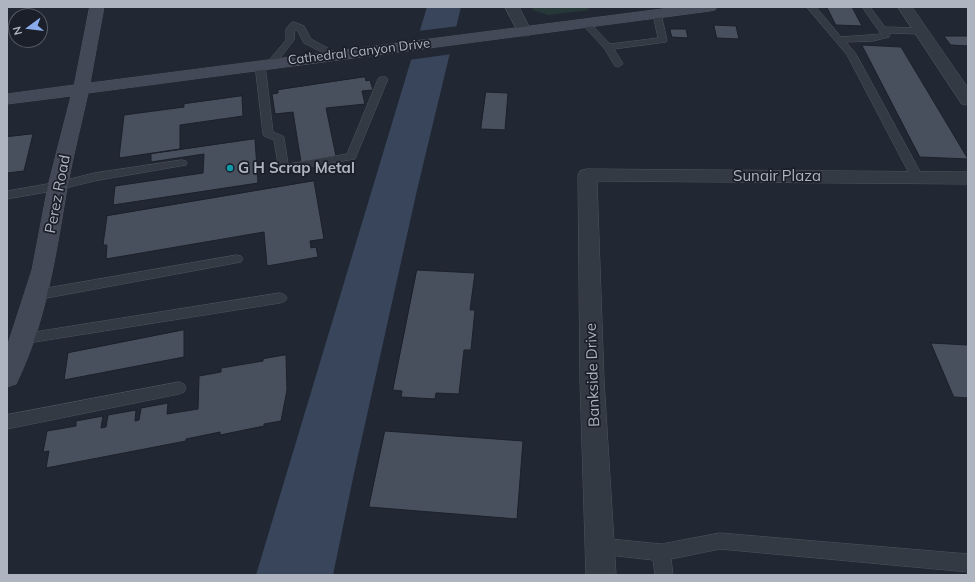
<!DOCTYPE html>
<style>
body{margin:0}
#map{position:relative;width:975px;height:582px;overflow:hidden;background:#212833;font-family:Mulish,sans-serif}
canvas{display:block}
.frame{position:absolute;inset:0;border:8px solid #aeb5c1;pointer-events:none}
.north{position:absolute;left:8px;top:8px;width:40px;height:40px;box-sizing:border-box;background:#1a1f29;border:1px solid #555b66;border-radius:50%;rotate:255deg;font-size:11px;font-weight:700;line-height:16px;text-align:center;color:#aeb5c1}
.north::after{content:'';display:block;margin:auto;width:14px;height:18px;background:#89abeb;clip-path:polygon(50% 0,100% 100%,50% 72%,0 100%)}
</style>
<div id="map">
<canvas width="975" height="582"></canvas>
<div class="frame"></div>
<div class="north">N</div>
</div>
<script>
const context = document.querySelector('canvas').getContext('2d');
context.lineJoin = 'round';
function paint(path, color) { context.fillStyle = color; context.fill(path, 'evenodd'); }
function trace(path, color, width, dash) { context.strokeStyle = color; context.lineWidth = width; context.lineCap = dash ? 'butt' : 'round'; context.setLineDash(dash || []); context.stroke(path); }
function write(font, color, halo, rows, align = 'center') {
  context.font = font + ' Mulish,sans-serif'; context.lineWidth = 3.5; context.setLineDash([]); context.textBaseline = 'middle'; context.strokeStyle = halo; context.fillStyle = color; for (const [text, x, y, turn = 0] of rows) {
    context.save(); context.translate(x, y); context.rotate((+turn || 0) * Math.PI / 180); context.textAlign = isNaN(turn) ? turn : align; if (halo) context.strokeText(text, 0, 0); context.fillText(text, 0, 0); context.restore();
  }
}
const green = new Path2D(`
 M532 7H586L589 10 548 15 533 10Z`);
const water = new Path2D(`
 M427 7H461L417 190 353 478 333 575H256Z`);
const pier = new Path2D(`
 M459 26 452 54 409 60 418 31Z`);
const building = new Path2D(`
 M827 7H852L862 26 836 25Z
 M714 25 736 26 739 39 717 38Z
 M670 29H686L688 38 672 37Z
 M944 36H968V46L951 45Z
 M862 45 901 47 968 159 920 157Z
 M365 77 366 81 370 80 373 90 362 91 365 104 326 108 336 156 301 162 293 112 275 114 272 94 278 93V90Z
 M486 92 508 93 505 130 481 129Z
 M242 96 243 116 180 125V149L119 158 124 115 184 107V104Z
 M33 134 24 171 7 173V137Z
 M255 139 258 183 113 205 115 186 203 173 204 154 151 162V154Z
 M314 181 324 239 310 241 311 248 316 247 318 257 267 266 264 232 106 259 107 245H103L107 216Z
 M417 270 475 273 470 310H475L471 350H464L459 394 436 393 435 399 401 397 402 391 393 390Z
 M184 330V357L64 380 68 353Z
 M931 343 968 345V398L954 397Z
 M286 355 287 390 281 421 264 424V426L220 435V432L186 439V441L46 468 49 451 43 452 47 431 76 426V421L103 416 101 428 106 427 108 415 136 410 135 421 139 420 141 408 168 403 167 414 198 409 199 376 221 372V368L263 361V359Z
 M385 431 523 441 517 519 369 507Z`);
const lane = new Path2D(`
 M807 7H816L841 37 881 34 862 7H870L885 27 921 28 925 31 921 34 889 33 890 35 889 37 873 41 846 42 856 54 923 177 921 180H913L911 177 847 55Z
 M657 11 661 14 667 40 666 42 614 49 623 64 618 67 615 66 604 48 582 24 586 21 589 22 610 44 658 38 653 14Z
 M294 22 304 26 311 39 337 53 339 55 337 57H331L304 43 297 30 295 29 294 40 274 66H268L266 64 286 40V29L291 23Z
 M260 62 265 65 273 132 283 136 284 138 288 164 347 154 378 79 380 77H386L388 79 355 159 283 171 279 170 274 140 264 136 263 134 255 65Z
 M182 160 186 161 187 163 186 165 94 181 58 190 7 199V191L58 182 94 173Z
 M237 255 241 256 243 259 241 262 36 300 31 298 29 295 31 292 36 290Z
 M280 293 285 295 287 298 285 301 280 303 22 344 17 343 15 339 17 335 22 334Z
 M179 382 184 384 186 388 184 392 179 394 7 429V415Z
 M720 533 968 554V572L720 549 671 559 673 575H655L653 560 600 554 594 552 591 546 594 540 600 538 661 544Z`);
const street = new Path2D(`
 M505 7H519L532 32 530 35 525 36 520 35Z
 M898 7H912L968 88V105L962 104Z
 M587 169 968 172V184L597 181 604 380 616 575H586L580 380 578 175 580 171Z`);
const secondary = new Path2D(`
 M90 7H104L90 83 677 7H717L715 10 710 11 88 93C81 125 73 156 67 188 56 254 46 323 16 384L7 387V347L32 270 48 186 71 96 7 104V94L74 85Z`);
const markers = [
 [230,168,4,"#0f9aa8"]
];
const farStreetnames = [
 ["Cathedral Canyon Drive",359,52,-7]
];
const poiNames = [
 ["G H Scrap Metal",238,168]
];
const streetNames = [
 ["Sunair Plaza",777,176],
 ["Perez Road",58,194,-79],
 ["Bankside Drive",593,375,-92]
];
paint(green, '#273839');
paint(water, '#38455b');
paint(pier, '#212833');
paint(building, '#484f5d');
trace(building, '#1c212b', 1);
trace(lane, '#4f555f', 1);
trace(street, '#4f555f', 1);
trace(secondary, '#4f555f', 1);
paint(lane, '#343a44');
paint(street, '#343a44');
paint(secondary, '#434957');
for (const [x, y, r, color] of markers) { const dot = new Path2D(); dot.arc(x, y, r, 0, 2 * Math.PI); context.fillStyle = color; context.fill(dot); trace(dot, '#1a1f29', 1.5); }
write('13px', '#aeb5c1', '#1a1f29', farStreetnames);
write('bold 15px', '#aeb5c1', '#1a1f29', poiNames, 'left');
write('15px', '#aeb5c1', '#1a1f29', streetNames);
</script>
